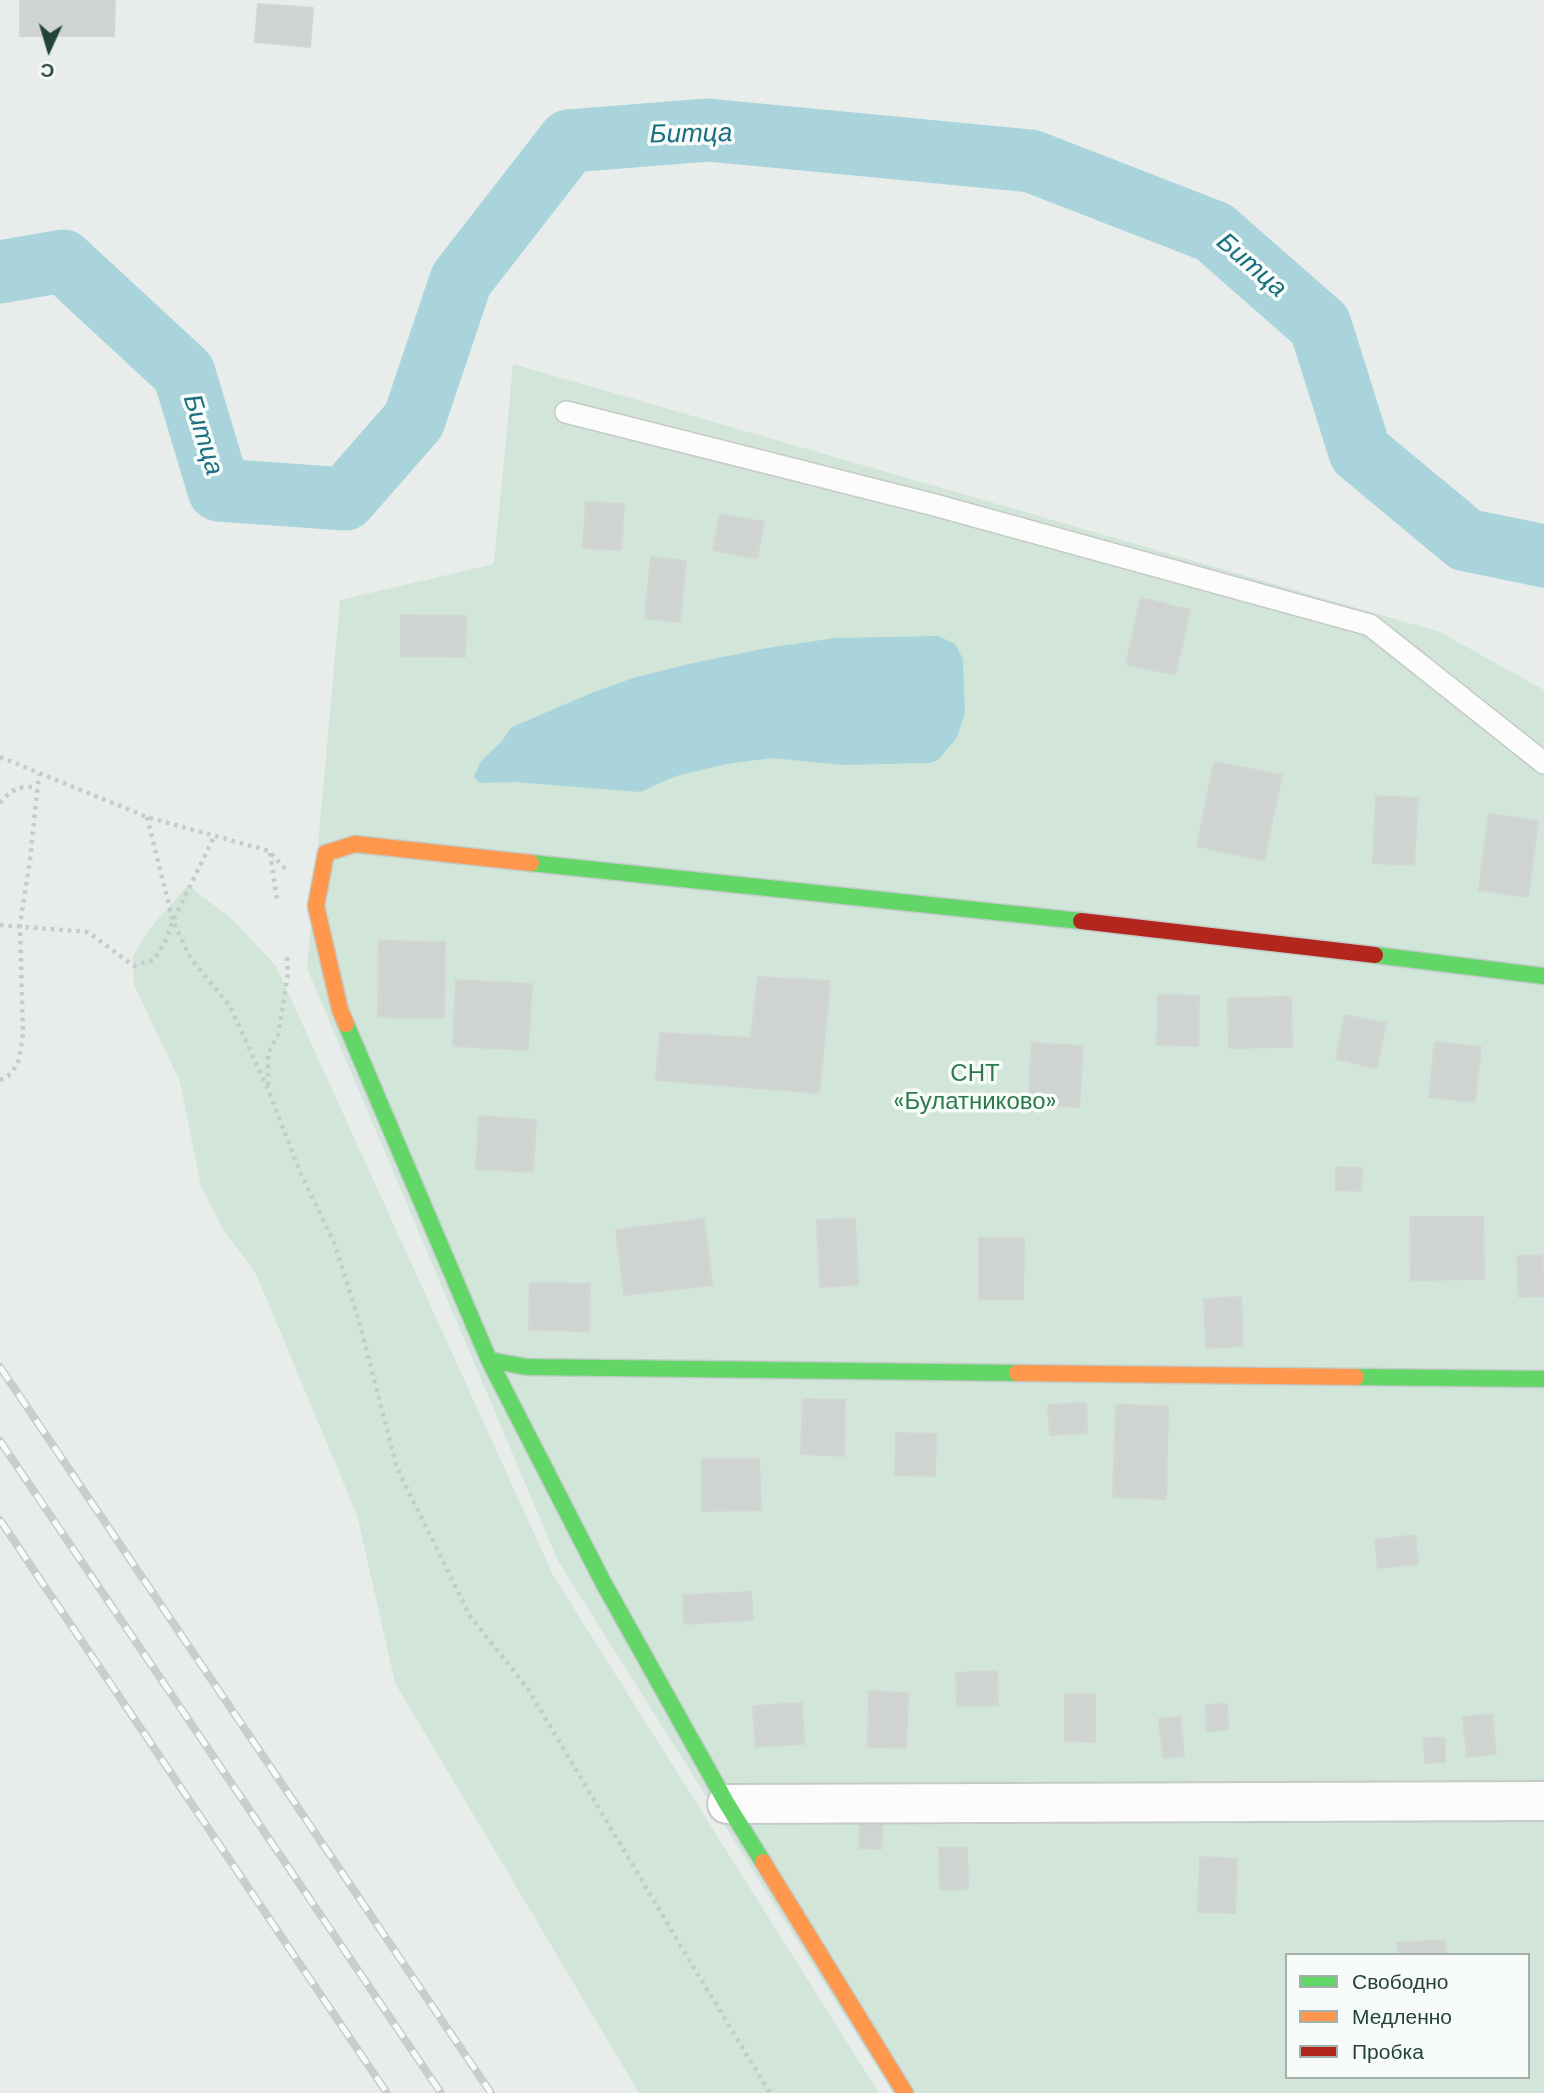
<!DOCTYPE html>
<meta charset="utf-8">
<style>
body{margin:0}
#map{position:relative;width:1544px;height:2093px;overflow:hidden;background:#e8edeb;font-family:"DM Sans",sans-serif}
canvas{display:block}
.legend{position:absolute;left:1285px;top:1953px;width:245px;height:126px;box-sizing:border-box;background:#f7fbf9;border:2px solid #a3b1ad;margin:0;padding:9px 12px;list-style:none;font-size:21px;color:#24423a}
.legend li{display:flex;align-items:center;gap:14px;height:35px}
.legend b{width:35px;border:2px solid #a3b1ad}
.north{position:absolute;left:14px;top:14px;width:70px;height:70px;-webkit-text-stroke:5px #f7fbf9;paint-order:stroke;rotate:184deg;font-size:19px;font-weight:700;line-height:28px;text-align:center;color:#24423a}
.north::after{content:'';display:block;margin:auto;width:24px;height:32px;background:#24423a;clip-path:polygon(50% 0,100% 100%,50% 72%,0 100%)}
</style>
<div id="map">
<canvas width="1544" height="2093"></canvas>
<ul class="legend">
<li><b style="height:9px;background:#63d668"></b>Свободно</li>
<li><b style="height:9px;background:#ff974d"></b>Медленно</li>
<li><b style="height:9px;background:#b3261e"></b>Пробка</li>
</ul>
<div class="north">С</div>
</div>
<script>
const context = document.querySelector('canvas').getContext('2d');
context.lineJoin = 'round';
function paint(path, color) { context.fillStyle = color; context.fill(path, 'evenodd'); }
function trace(path, color, width, dash) { context.strokeStyle = color; context.lineWidth = width; context.lineCap = dash ? 'butt' : 'round'; context.setLineDash(dash || []); context.stroke(path); }
function write(font, color, halo, rows, align = 'center') {
  context.font = font + ' "DM Sans",sans-serif'; context.lineWidth = 7; context.setLineDash([]); context.textBaseline = 'middle'; context.strokeStyle = halo; context.fillStyle = color; for (const [text, x, y, turn = 0] of rows) {
    context.save(); context.translate(x, y); context.rotate((+turn || 0) * Math.PI / 180); context.textAlign = isNaN(turn) ? turn : align; if (halo) context.strokeText(text, 0, 0); context.fillText(text, 0, 0); context.restore();
  }
}
const green = new Path2D(`
 M513 364 1440 632 1544 690V2093H893L558 1561 307 968 340 600 494 564ZM1287 1955H1528V2077H1287Z
 M188 885 233 920 276 966 553 1575 879 2093H639L395 1683 357 1515 256 1274 225 1232 201 1187 180 1082 134 985 133 956 151 927Z`);
const water = new Path2D(`
 M938 636 955 644 963 659 965 714 956 739 938 760 929 763 843 765 772 758 727 764 676 776 640 792 515 782 479 783 474 776 481 761 501 742 512 727 589 694 633 678 693 663 767 648 835 638Z`);
const river = new Path2D(`
 M0 272 63 261 184 373 219 490 345 499 414 420 461 280 569 141 708 130 1031 161 1214 232 1320 325 1360 452 1466 540 1544 556`);
const building = new Path2D(`
 M20 0H115L114 36H20Z
 M258 4 313 8 310 47 255 42Z
 M586 502 624 504 621 550 583 548Z
 M720 514 764 522 757 558 713 550Z
 M651 557 686 561 680 622 645 618Z
 M1141 598 1190 610 1175 675 1126 664Z
 M401 615 466 616 465 657 401 656Z
 M1214 762 1282 775 1264 860 1197 846Z
 M1376 796 1418 798 1414 865 1373 863Z
 M1489 814 1538 821 1528 897 1479 890Z
 M379 941 445 942 444 1018 378 1017Z
 M758 977 830 981 819 1093 656 1080 660 1033 751 1038Z
 M456 980 532 984 528 1050 453 1046Z
 M1158 995 1199 996 1198 1046 1157 1045Z
 M1291 997 1292 1047 1229 1048 1228 998Z
 M1345 1015 1386 1023 1377 1068 1336 1059Z
 M1435 1042 1481 1047 1475 1102 1429 1097Z
 M1032 1043 1083 1046 1079 1107 1028 1104Z
 M479 1116 536 1120 533 1172 476 1169Z
 M1336 1167 1362 1168 1361 1191 1336 1190Z
 M1410 1217H1483L1484 1279 1411 1280Z
 M704 1219 712 1285 624 1295 616 1230Z
 M855 1219 858 1285 820 1287 817 1220Z
 M979 1238H1024L1023 1299H979Z
 M1542 1255 1544 1296 1519 1297 1517 1256Z
 M530 1283 590 1284 589 1331 529 1330Z
 M1241 1297 1243 1346 1206 1348 1204 1299Z
 M803 1399 845 1400 844 1456 801 1454Z
 M1086 1403 1087 1433 1050 1435 1048 1405Z
 M1116 1405 1168 1406 1166 1499 1113 1497Z
 M896 1433 936 1434 935 1476 895 1475Z
 M702 1459H759L761 1510 702 1511Z
 M1415 1535 1418 1564 1378 1568 1375 1540Z
 M751 1592 753 1620 684 1624 683 1595Z
 M997 1671 998 1705 957 1706 956 1673Z
 M869 1691 908 1693 906 1748 868 1747Z
 M1065 1694H1095V1742L1065 1741Z
 M802 1703 804 1744 756 1747 753 1706Z
 M1227 1704 1228 1730 1207 1731 1206 1705Z
 M1492 1714 1496 1754 1467 1757 1463 1717Z
 M1180 1717 1184 1756 1163 1758 1159 1719Z
 M1424 1738H1445V1762L1425 1763Z
 M860 1822 883 1823 881 1849 859 1848Z
 M939 1848H967L968 1889 940 1890Z
 M1200 1857 1237 1859 1235 1913 1198 1912Z
 M1445 1940 1446 1955H1398L1397 1943Z`);
const path = new Path2D(`
 M0 757 147 817 269 851 286 870
 M0 803C11 789 19 786 37 787
 M147 817 173 921 191 959 230 1006 268 1089 300 1172 334 1242 359 1321 397 1468 470 1616 528 1689 682 1948 770 2093
 M270 853 277 900
 M0 925 88 932 134 966 155 959 165 942 173 921 214 837
 M0 1080 8 1076 18 1064 23 1034 20 925 30 860 39 774
 M268 1085V1053L278 1035 288 974 287 957`);
const lane = new Path2D(`
 M566 412 931 504 1370 625 1544 763`);
const street = new Path2D(`
 M727 1804 1544 1801`);
const fast = new Path2D(`
 M531 863 1081 921
 M1375 955 1544 976
 M346 1024 489 1360 604 1584 727 1804 763 1862
 M489 1360 527 1367 1017 1373
 M1356 1377 1544 1379`);
const slow = new Path2D(`
 M346 1024 340 1010 316 906 326 853 355 844 531 863
 M1017 1373 1356 1377
 M763 1862 905 2093`);
const jam = new Path2D(`
 M1081 921 1375 955`);
const rail = new Path2D(`
 M0 1367 491 2093
 M0 1441 441 2093
 M0 1520 387 2093`);
const parkNames = [
 ["СНТ",975,1075],
 ["«Булатниково»",975,1103]
];
const waterNames = [
 ["Битца",691,135,-1],
 ["Битца",1251,266,41],
 ["Битца",202,435,73]
];
paint(green, '#d1e6d8');
paint(water, '#a9d4db');
trace(river, '#a9d4db', 63);
paint(building, '#cfd4d2');
trace(building, '#d1d6d4', 2);
trace(lane, '#c5cac8', 24);
trace(street, '#c5cac8', 42);
trace(fast, '#c3cbc8', 19);
trace(slow, '#c3cbc8', 19);
trace(jam, '#c3cbc8', 19);
trace(path, '#c3ccca', 4.5, [3.5, 5]);
trace(lane, '#fcfcfc', 21);
trace(street, '#fcfcfc', 38);
trace(fast, '#63d668', 16);
trace(slow, '#ff974d', 16);
trace(jam, '#b3261e', 16);
trace(rail, '#c9cdcc', 8);
trace(rail, '#f7fbf9', 5, [16]);
write('24px', '#2d7a4b', '#f7fbf9', parkNames);
write('italic 26px', '#1c6f80', '#f7fbf9', waterNames);
</script>
